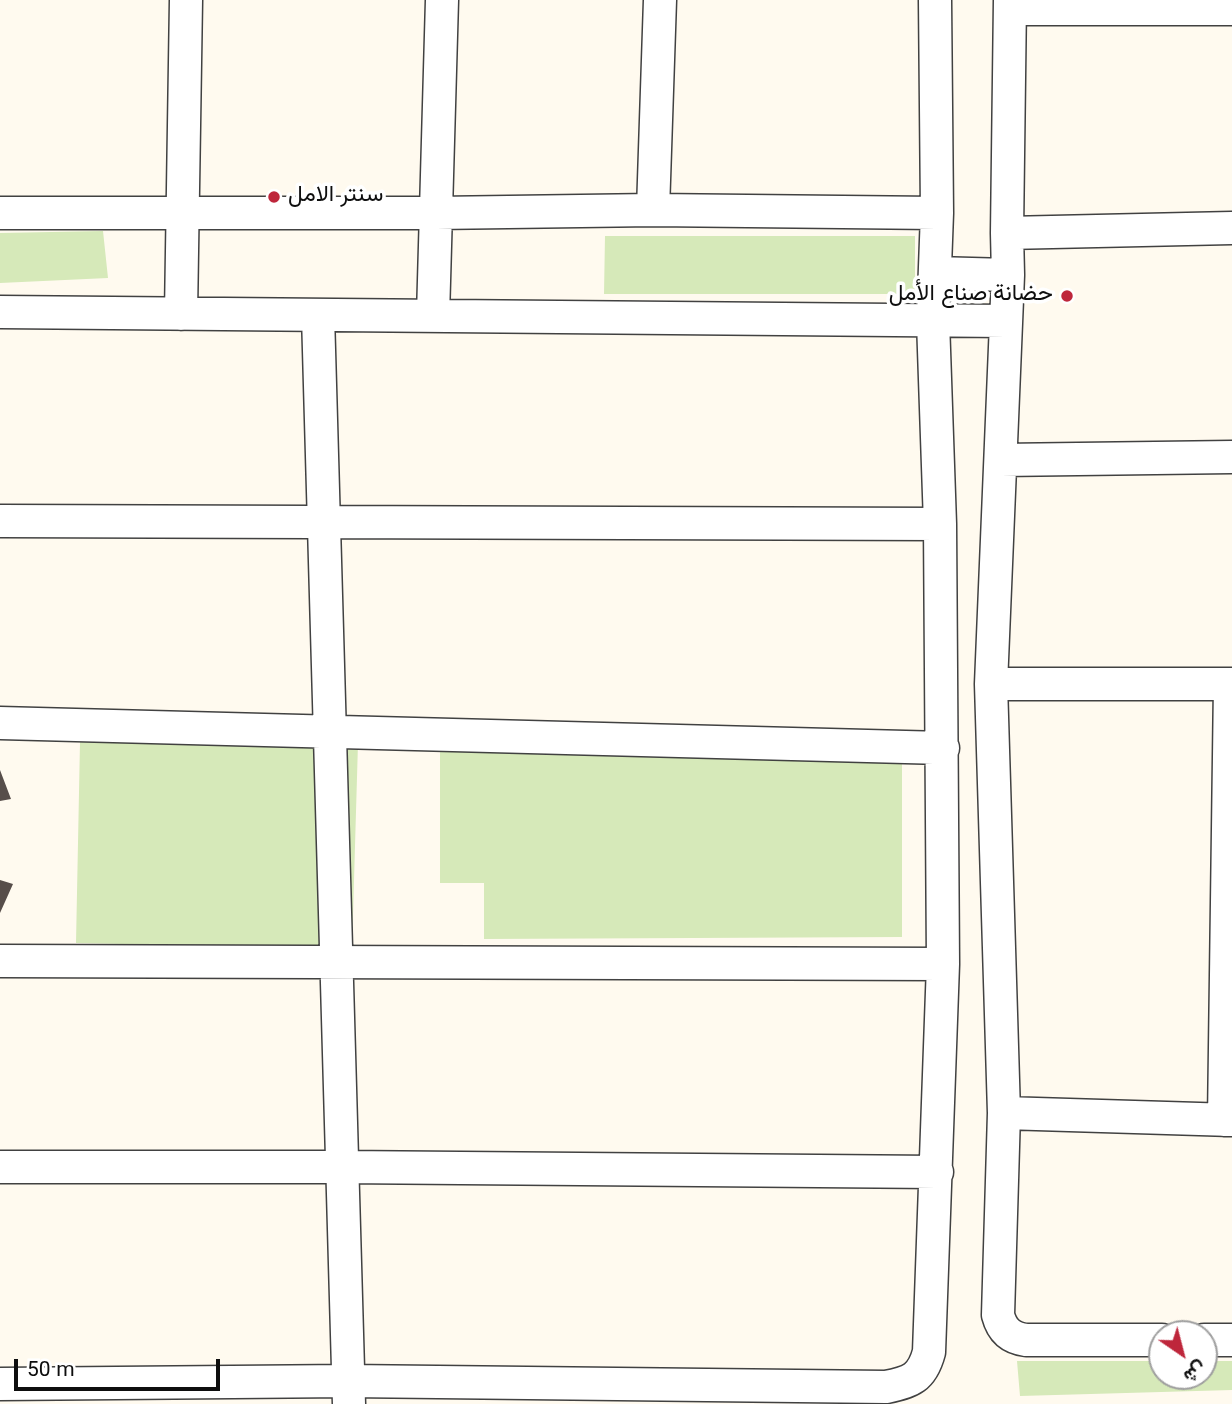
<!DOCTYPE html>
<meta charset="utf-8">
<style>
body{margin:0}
#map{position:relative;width:1232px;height:1404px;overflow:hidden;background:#fffaef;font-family:Georgia,Vazirmatn,serif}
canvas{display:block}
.north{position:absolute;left:1148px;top:1320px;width:70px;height:70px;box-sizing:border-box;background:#fff;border:2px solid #9f9f9f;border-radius:50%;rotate:145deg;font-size:19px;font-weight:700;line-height:28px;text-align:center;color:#0e0e0e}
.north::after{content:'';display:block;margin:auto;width:24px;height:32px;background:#be263b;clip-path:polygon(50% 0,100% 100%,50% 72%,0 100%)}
.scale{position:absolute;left:14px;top:1359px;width:206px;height:32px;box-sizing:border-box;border:4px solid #0e0e0e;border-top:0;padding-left:9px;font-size:21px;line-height:24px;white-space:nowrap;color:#0e0e0e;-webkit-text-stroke:5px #fff;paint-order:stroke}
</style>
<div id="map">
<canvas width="1232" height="1404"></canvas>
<div class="north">ش</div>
<div class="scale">50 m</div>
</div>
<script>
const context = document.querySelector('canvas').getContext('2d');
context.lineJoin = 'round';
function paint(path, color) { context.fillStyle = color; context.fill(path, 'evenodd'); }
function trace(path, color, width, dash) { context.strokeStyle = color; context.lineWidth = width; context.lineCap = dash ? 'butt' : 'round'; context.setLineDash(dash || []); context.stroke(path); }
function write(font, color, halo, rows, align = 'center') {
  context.font = font + ' Georgia,Vazirmatn,serif'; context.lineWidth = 7; context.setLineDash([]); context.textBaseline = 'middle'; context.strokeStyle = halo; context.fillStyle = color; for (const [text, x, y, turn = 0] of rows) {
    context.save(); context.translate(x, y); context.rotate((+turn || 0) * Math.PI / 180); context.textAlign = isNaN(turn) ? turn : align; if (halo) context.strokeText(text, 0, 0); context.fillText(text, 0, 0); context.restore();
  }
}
const green = new Path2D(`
 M103 231 108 278 0 283V233Z
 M605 236H915V294H604Z
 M80 742 358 743 352 949 76 943Z
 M902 745V937L484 939V883H440V747Z
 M1017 1361H1162V1376H1204V1361H1232V1390L1020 1396Z`);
const building = new Path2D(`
 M0 770 11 799 0 801Z
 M0 880 13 884 0 913Z`);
const street = new Path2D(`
 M1010 0 1007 233 1008 275 991 684 1004 1113 998 1315C1002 1330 1010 1338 1026 1340H1162
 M1010 9H1232
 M653 210 660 0
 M0 213H436L653 210 937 213
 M1007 233 1232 228
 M935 273 1008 275
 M0 312 1006 321
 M181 314 186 0
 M318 315 349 1404
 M433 316 442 0
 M1001 460 1232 457
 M0 521 940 524
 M991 684H1232
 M0 723 943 748
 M0 961 943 964
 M1004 1113 1232 1120
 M1224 1120 1230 684
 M0 1167H342L937 1172
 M1204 1340H1232
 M0 1384 348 1381 886 1387C911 1382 922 1378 929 1352L943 964 940 524 933 321 937 213 935 0`);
const markers = [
 [274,197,7,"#be263b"],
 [1067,296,7,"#be263b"]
];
const poiNames = [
 ["سنتر الامل",288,197],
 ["حضانة صناع الأمل",1053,296,"right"]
];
paint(green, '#d6e9b9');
paint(building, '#574e4a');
trace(street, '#414141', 35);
trace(street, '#fff', 32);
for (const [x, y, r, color] of markers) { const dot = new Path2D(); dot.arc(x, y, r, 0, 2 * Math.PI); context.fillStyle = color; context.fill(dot); trace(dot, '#fff', 2.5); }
write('23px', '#0e0e0e', '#fff', poiNames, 'left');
</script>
